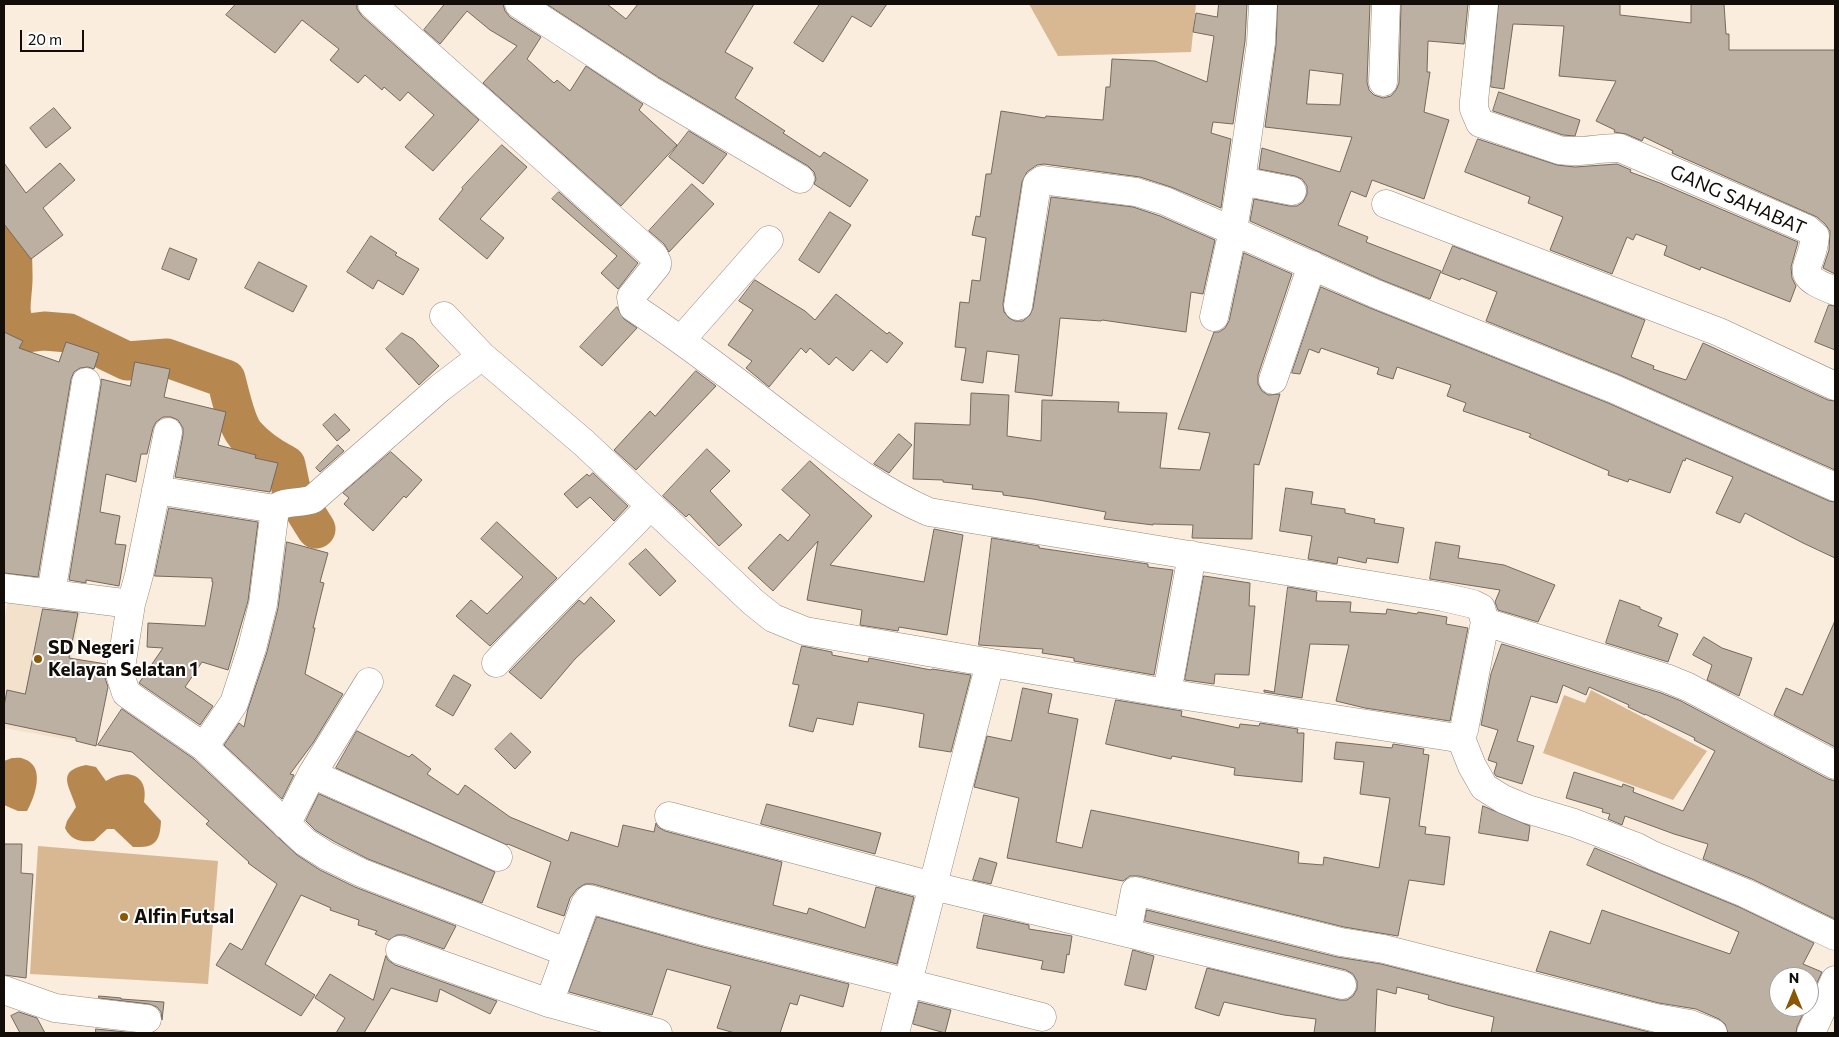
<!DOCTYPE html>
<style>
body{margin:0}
#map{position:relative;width:1839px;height:1037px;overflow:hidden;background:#faedde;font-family:Commissioner,sans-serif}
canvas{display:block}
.frame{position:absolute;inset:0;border:5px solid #120d09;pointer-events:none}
.north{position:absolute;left:1769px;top:967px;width:50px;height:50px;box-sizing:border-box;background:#fff;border:1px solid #a09e9d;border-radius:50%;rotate:0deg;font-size:14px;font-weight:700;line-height:20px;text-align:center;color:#120d09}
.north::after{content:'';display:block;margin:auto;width:18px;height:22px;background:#8a5802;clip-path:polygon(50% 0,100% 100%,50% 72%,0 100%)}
.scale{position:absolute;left:20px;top:30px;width:64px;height:22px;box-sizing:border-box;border:2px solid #120d09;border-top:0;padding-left:6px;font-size:15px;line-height:18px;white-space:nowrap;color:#120d09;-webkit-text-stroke:4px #fff;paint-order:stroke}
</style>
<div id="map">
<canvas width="1839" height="1037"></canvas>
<div class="frame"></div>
<div class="north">N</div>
<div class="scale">20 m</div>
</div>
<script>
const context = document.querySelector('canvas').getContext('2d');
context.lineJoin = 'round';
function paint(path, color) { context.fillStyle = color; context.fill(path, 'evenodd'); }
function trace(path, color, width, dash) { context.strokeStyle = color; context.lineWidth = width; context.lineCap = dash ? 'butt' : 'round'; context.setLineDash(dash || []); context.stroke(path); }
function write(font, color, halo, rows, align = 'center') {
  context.font = font + ' Commissioner,sans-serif'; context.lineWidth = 4; context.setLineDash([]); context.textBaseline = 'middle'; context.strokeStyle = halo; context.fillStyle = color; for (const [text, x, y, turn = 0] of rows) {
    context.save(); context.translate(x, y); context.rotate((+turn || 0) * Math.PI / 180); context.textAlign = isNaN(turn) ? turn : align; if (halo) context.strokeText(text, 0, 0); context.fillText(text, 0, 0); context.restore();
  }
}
const built = new Path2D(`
 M10 590 82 604 64 698 83 702 75 741 4 728V620Z`);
const green = new Path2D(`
 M1029 4H1196L1191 52 1058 56Z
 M1591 690 1707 751 1673 800 1543 753 1564 695 1585 703Z
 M38 846 218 861 208 984 30 974Z`);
const water = new Path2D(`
 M12 758C15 758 21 757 24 759 46 766 35 797 27 811H18L4 805V761Z
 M86 765 96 767 106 781C128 767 149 775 144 802L161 821C160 843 154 848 133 847L114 829H107L94 841C82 842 71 841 65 828L67 821 76 807C70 787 55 771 86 765Z`);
const river = new Path2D(`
 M4 208 10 216C11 235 13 254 13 274 14 297 5 312 19 334L44 331 69 333 127 361 167 358 226 379C230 394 236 423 245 434 255 446 273 458 286 465L291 489 316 529`);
const building = new Path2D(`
 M236 4H357V9L362 16 479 120 433 171 405 147 434 115 408 92 400 101 384 87 382 90 365 75 358 83 330 60 339 49 302 20 275 53 226 15Z
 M445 4H503L505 11 510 17 541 37 527 59 554 83 557 80 570 91 586 66 643 104 639 110 677 145 621 206 483 83 517 46 490 30 467 11 440 44 424 30Z
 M547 4H607L626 19 638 4H754L725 52 753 68 735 98 785 131 783 133 820 157 824 152 868 180 850 207 814 184 816 179 814 172 808 166 658 77Z
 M820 4H887L871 27 852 16 823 62 794 43Z
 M1219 4H1247L1245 41 1233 124 1213 122 1211 133 1231 139 1221 208 1171 187 1140 177 1044 164 1037 165 1027 172 1022 182 1003 304 1004 312 1009 318 1015 321H1023L1030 315 1033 308 1051 197 1133 207 1160 216 1215 240 1203 294 1191 292 1186 332 1102 320 1101 321 1060 318 1052 396 1015 392 1019 355 987 351 983 383 961 380 966 348 955 347 960 302 969 303 972 280 980 281 986 238 972 235 976 216 980 217 986 174H991L1001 111 1045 118 1046 116 1103 120 1106 87H1110L1112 59 1155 61 1207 82 1214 36 1193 32 1196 13 1217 17Z
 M1278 4H1370L1367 82 1369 90 1374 95 1383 98 1391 96 1396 90 1399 83 1401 4H1468L1464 44 1428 41 1427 72H1430L1424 112 1449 120 1424 199 1372 180 1366 197 1351 191 1338 225 1368 237 1366 242 1441 271 1430 299 1382 280 1250 221 1254 199 1289 206H1297L1303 202 1307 194V186L1302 179 1295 176 1259 169 1262 148 1340 172 1352 137 1265 127 1276 45ZM1310 70 1343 74 1340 105 1307 104Z
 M1499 4H1620V15L1691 23V4H1724L1726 34H1729V50H1835V274L1823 268 1829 250 1830 231 1825 224 1817 217 1672 153 1673 151 1644 137 1642 141 1626 134 1614 132 1615 130 1596 121 1616 81 1559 76 1564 26 1513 24 1504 89 1491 87Z
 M1499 92 1580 120 1575 136 1563 135 1493 111Z
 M54 108 71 128 46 148 30 128Z
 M689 131 727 154 703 184 669 157Z
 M1478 139 1557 165 1575 167 1617 164 1631 170 1630 172 1660 183 1798 242 1791 267 1792 278 1796 286 1790 302 1701 267 1700 270 1664 255 1667 246 1636 234 1633 240 1627 237 1612 274 1550 250 1563 217 1528 203 1530 197 1465 172Z
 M502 145 527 167 480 219 504 238 487 259 439 219 463 189 462 188Z
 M4 163 26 193 60 163 75 180 43 208 63 235 31 259 4 224Z
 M692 184 714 204 669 252 664 244 649 231Z
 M559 192 638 263 618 289 601 273 617 256 552 199Z
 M830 212 851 225 819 273 799 260Z
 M371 236 397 253 395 255 419 269 403 295 378 280 373 289 347 272Z
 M1453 246 1645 320 1631 357 1654 366 1653 369 1686 380 1703 343 1828 400 1835 401V470L1620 375 1486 321 1497 292 1461 278 1460 280 1442 273Z
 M170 248 197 259 189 280 162 269Z
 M1244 253 1292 274 1258 375V384L1262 391 1268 395 1280 394 1259 465 1254 464 1252 539 1192 538 1193 525 1153 524V525L1104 519 1106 512 1033 499 1003 495V492L972 489 973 485 943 482V480L913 479 915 423 970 425 971 393 1009 395 1007 436 1041 441 1042 400 1119 402 1118 412 1167 413 1160 468 1200 470 1210 433 1178 429 1214 332H1219L1225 328 1229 321Z
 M259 262 307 286 293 312 245 288Z
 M755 280 805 311 815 320 836 294 887 334 889 332 903 343 887 363 871 350 853 371 836 357 829 365 810 348 806 353 801 348 769 387 746 368 752 361 728 345 753 310 739 301Z
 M1321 287 1370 308 1608 403 1829 501 1835 502V558L1803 543 1745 513 1740 523 1716 513 1733 477 1686 458 1685 461 1683 460 1670 493 1629 479 1628 482 1608 475 1609 471 1529 437 1531 434 1463 411 1466 403 1447 396 1451 385 1397 367 1393 379 1377 374 1379 368 1321 348 1319 353 1309 349 1300 374 1292 373Z
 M1829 305 1835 306V350L1815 342Z
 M617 307 624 319 637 328 602 366 580 347Z
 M4 332 23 341 19 348 59 362 66 342 99 353 94 369 88 367 80 368 74 372 71 379 38 577 4 573Z
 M402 333 413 339 439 366 419 385 386 349Z
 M135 362 170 369 164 397 226 412 218 445 256 455 255 458 278 463 270 492 175 477 183 435V428L178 420 171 417H163L156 422 153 428 147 454H141L136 482 106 474 100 512 120 516 115 544 126 545 119 586 86 580V583L69 580 101 385V379L130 386Z
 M696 371 716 386 636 470 614 450 650 411 655 416Z
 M335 414 350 430 337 441 323 425Z
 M899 434 912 445 889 473 874 464Z
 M338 445 344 451 320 472 316 468Z
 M707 449 730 471 710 491 742 525 719 546 689 514 686 517 663 496Z
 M391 452 422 480 406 498 404 496 373 531 344 504 349 498 343 493Z
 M810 461 872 516 830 565 924 582 934 529 963 535 947 635 899 627 898 631 860 625 862 610 807 600 818 541 773 591 748 568 780 534 788 541 810 515 782 490Z
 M593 473 628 506 614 521 590 497 577 508 564 494 587 474 589 476Z
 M1286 488 1313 492 1311 504 1345 509V513L1375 519 1374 523 1404 528 1398 563 1367 558 1366 563 1338 557 1337 564 1308 559 1312 536 1280 531Z
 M169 508 258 522 248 601 228 670 202 662 185 687 213 706 200 725 139 683 163 648 147 647 148 623 205 626 213 582H212V578L155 576Z
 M497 522 557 578 490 646 456 616 471 600 487 614 523 577 481 539Z
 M992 538 1039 546V548L1148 564V567L1173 570 1154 675 1074 661V658L1042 653 1043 649 979 645Z
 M287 542 328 553 320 582 324 583 313 628H315L305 674 343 694 313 743 290 774 294 775 282 799 224 745 239 723 244 727 248 709 267 652 278 608Z
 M1436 542 1460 546 1458 558 1504 565 1555 585 1538 622 1498 610 1495 602 1500 590 1430 579Z
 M646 549 676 581 660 596 629 564Z
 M1204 576 1250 583 1249 606H1255L1249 675 1215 674 1214 684 1185 680Z
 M1288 587 1317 592 1316 601 1351 602 1350 612 1386 614 1387 609 1417 614 1418 612 1447 617 1446 624 1468 628 1450 721 1365 708 1336 701 1349 645 1310 644 1302 698 1264 692V690L1274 692Z
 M591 597 615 621 575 659 541 699 509 672 579 600 584 604Z
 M1620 600 1640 607V609L1662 618 1658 626 1678 634 1668 662 1606 643Z
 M43 609 78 613 69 658 106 664 105 678 108 687 96 746 76 741V738L4 723V706L7 690 25 694Z
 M1835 621V747L1774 715 1786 688 1802 695Z
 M1704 637 1722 648 1752 658 1739 696 1707 680 1712 665 1693 655Z
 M1502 644 1661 693 1681 701 1828 779 1835 781V919L1752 879 1703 859 1708 844 1674 834 1625 816 1622 825 1608 819 1610 814 1602 812 1603 809 1566 798 1574 772 1622 787 1623 784 1634 788 1633 792 1683 811 1715 751 1694 740 1695 738 1645 714V715L1628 707 1629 705 1589 687 1586 695 1563 685 1557 703 1531 696 1517 741 1534 746 1522 784 1496 776 1494 773 1497 763 1488 760 1498 730 1481 725 1491 674Z
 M802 646 832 652V655L868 662 869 658 931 670 932 669 971 675 951 752 919 747 924 714 887 707 858 702 853 725 817 718 813 732 789 726 799 685 793 684Z
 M454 675 471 685 453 716 436 706Z
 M1023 688 1052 694 1048 713 1078 719 1056 842 1082 848 1091 810 1299 852 1298 863 1323 865 1324 857 1379 868 1390 798 1360 794 1364 762 1334 759 1336 742 1392 748 1393 744 1424 749 1423 754 1429 755 1419 826 1426 827 1425 834 1450 837 1444 885 1409 880 1398 936 1344 927 1139 876H1130L1123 881 1007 858 1019 798 974 787 987 736 1011 741Z
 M1116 700 1182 711 1181 716 1239 728 1240 724 1259 726 1260 723 1298 729 1297 733H1304L1302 782 1234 775 1235 768 1172 756 1171 759 1106 744Z
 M122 709 194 759 297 855 320 870 355 887 456 926 444 949 405 935H397L389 940 375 934 377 931 358 925 359 920 330 910 331 908 301 895 265 964 315 995 301 1016 216 965 230 943 242 950 277 884 248 863 249 862 206 824 209 821 132 752 98 745Z
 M357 731 409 757 412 754 431 769 427 774 458 795 465 785 510 817 568 841 571 832 618 847 623 825 654 832 656 823 658 827 665 831 782 862 773 905 807 914 809 908 865 928 876 887 914 897 897 964 711 917 593 884H585L577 889 570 898 564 916 537 907 551 862 508 844 507 845 336 768Z
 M511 733 531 752 515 769 495 749Z
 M319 794 495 872 482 903 368 859 335 842 315 830 306 821Z
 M767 804 881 833 875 854 761 824Z
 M1483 806 1530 826 1528 841 1479 833Z
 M4 844H22L21 873 33 874 26 978 4 975Z
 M1595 848 1739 907 1814 943 1803 964 1822 972 1809 1000V977H1779V1007H1806L1797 1027 1796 1033H1728L1725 1024 1719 1019 1696 1009 1659 1003 1536 971 1550 931 1590 944 1602 910 1730 954 1739 932 1587 865Z
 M980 858 997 863 991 884 973 880Z
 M1147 910 1337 957 1381 964 1653 1033H1491L1494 1017 1447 1005 1428 999 1429 995 1397 987 1396 994 1377 989 1375 1033H1314L1316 1019 1284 1015 1224 1002 1219 1016 1195 1008 1207 968 1339 1000H1347L1353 996 1357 989V981L1353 974 1346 970 1145 921Z
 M984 915 1029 925V929L1072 936 1069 955 1067 954 1064 973 1041 969 1043 961 977 948Z
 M597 917 703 947 849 984 843 1007 800 995 797 1005 790 1003 780 1033H735L717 1028 731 986 667 969 652 1015 569 992Z
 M1133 950 1154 956 1146 990 1125 985Z
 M386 956 388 960 395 965 497 1001 490 1014 440 989 437 1002 391 988 364 1033H336L345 1018 315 998 330 974 373 1000Z
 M99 996 121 998V999L164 1002 162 1020 161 1012 157 1007 149 1004 99 998Z
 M919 1002 951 1010 945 1033 913 1024Z
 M19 1012 37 1018 45 1033H20L11 1016Z
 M96 1029 135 1033H96Z`);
const minor = new Path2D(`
 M372 4 654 256 657 262V265L631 297 633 307C688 344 740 384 792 424 836 457 878 490 929 512L1443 597 1473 604 1481 608 1485 622 1464 730 1460 736 1451 737 1167 693 805 631 773 618 753 602 584 443 482 356 444 316
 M519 4 650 90 800 179
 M1484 4 1474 101V109L1480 123 1559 150C1580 154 1600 147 1620 148L1807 229 1815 236C1812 271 1789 273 1835 291
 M1383 82 1386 4
 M1241 181 1292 191
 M1386 204 1719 332 1835 386
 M1018 306 1037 184 1042 180 1136 192 1165 201 1376 294 1614 389 1835 487
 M1214 317 1233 230 1241 181 1261 43 1263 4
 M681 340 769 240
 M1273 380 1312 265
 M168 432 139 575 131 604 120 674 126 693 204 747 305 842 327 856 362 873 566 952
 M156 490 275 509
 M4 588 131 604
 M51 594 86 382
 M1485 622 1666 678 1688 687 1835 765
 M496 663C545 609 600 560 650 506
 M1167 693 1192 555
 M1460 736 1472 766 1484 787 1503 799 1527 809 1574 823 1637 847 1652 855 1745 893 1835 936
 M204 747 234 703 252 648 263 604 275 509C284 500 302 504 313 499L440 388 482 356
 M312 774 498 857
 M669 816 933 886 1342 985
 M286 825 312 774 369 682
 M1127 933 1135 891 1341 942 1384 949 1656 1018 1690 1024 1713 1033
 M400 950 549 1003 658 1033
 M4 990 55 1008 147 1019
 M549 1003 585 904 589 899 707 932 1042 1017
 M895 1033 990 663
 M1811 1033 1835 980`);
const markers = [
 [38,659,5,"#8a5802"],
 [124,917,5,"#8a5802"]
];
const streetNames = [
 ["GANG SAHABAT",1738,200,24]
];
const poiNames = [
 ["SD Negeri",48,648],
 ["Kelayan Selatan 1",48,670],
 ["Alfin Futsal",134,917]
];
paint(built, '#f4e1cc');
paint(green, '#d8b893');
paint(water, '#b6884f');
trace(river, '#b6884f', 39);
paint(building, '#bcb0a2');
trace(building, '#74695c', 1);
trace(minor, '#968a7c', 29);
trace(minor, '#fff', 28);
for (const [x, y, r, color] of markers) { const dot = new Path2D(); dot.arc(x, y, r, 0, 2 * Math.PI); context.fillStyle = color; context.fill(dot); trace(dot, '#fff', 2); }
write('19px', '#120d09', '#fff', streetNames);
write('bold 19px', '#120d09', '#fff', poiNames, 'left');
</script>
